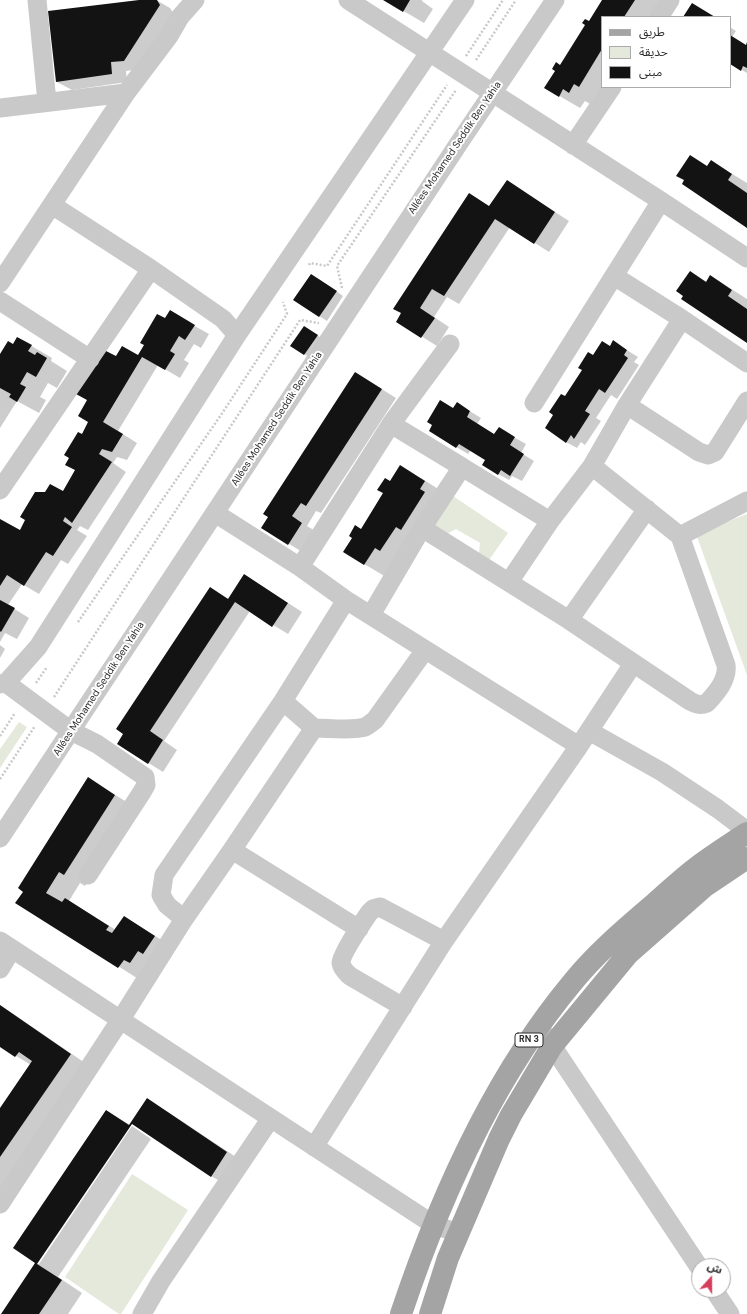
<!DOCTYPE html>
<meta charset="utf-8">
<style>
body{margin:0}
#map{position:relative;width:747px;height:1314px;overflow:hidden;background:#fff;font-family:"DM Sans","Noto Sans Arabic",sans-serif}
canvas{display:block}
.legend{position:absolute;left:601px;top:16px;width:130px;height:72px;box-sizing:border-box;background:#fff;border:1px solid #ababab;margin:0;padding:5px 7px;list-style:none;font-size:12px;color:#2c2c2c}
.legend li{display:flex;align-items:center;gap:8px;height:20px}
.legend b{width:20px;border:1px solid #ababab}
.north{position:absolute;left:691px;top:1258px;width:40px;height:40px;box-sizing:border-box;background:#fff;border:1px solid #ababab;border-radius:50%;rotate:21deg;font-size:11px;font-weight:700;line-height:16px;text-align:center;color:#2c2c2c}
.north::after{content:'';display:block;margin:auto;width:14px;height:18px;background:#d43d5b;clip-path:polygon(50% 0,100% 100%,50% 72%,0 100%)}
</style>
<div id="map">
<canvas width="747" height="1314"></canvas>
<ul class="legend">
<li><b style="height:5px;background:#a4a4a4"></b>طريق</li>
<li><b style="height:11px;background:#e4e9db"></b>حديقة</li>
<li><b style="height:11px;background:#131313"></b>مبنى</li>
</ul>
<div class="north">ش</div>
</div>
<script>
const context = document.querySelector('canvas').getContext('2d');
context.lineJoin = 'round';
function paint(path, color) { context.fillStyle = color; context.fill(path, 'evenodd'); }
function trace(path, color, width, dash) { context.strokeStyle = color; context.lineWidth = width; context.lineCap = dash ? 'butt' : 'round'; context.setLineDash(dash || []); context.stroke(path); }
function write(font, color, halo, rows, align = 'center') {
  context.font = font + ' "DM Sans",sans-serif'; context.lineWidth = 4; context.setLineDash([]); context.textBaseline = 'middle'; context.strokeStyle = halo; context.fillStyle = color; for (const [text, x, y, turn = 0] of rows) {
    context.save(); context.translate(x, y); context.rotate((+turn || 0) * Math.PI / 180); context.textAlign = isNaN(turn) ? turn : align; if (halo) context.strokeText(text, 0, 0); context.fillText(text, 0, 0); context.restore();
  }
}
const green = new Path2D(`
 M453 496 508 533 489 560 479 553 480 543 456 529 445 535 433 527Z
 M747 514V675L696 534Z
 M19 722 27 727 0 768V749Z
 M132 1174 188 1210 121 1314H119L65 1277Z`);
const shadow = new Path2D(`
 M148 0H156L170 8 174 14 139 69 126 71 127 82 72 90 57 82 49 12Z
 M385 0H422V1L433 9 424 23Z
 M604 0H667L652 17H602V87L590 104 585 101 580 108 546 88Z
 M730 27 736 31 732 37 746 46 747 44V73L730 63Z
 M711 161 747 183V227L708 166Z
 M507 181 569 221 549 252 510 227 459 304 447 297 434 317 449 327 437 346 397 321 490 207Z
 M690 272 707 282 711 276 747 299V342Z
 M319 279 343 296 327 321 319 316Z
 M170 312 209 334 201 348 194 344 184 360 189 363 180 378 158 365 118 431 137 443 127 460 117 457 113 463 126 472 88 530 80 526 77 530 87 536 68 564 61 560 39 594 22 584 8 605 29 618 17 639 5 633 0 642V521L20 531 63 493 76 470 82 436 116 358 139 356Z
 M311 331 324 340 312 359 292 346Z
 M18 338 52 358 51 361 67 371 57 388 48 383 40 397 46 400 39 413 17 401 0 428V356L13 346Z
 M614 342 638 357 634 362 639 365 617 399 611 395 596 418 601 421 585 445 581 442 577 448 566 442 565 398 593 356 610 347Z
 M356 373 396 398 321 513 316 511 307 526 317 532 304 553 263 528Z
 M453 409 468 410 481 418 477 424 495 435H510L526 444 521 453 534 461 522 481 512 476 509 480 498 474 486 459 471 450 468 454 430 431Z
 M421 478 446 494 386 577 344 552 361 530 390 482Z
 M259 584 302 612 288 634 250 611 164 741 177 750 163 772 118 744 210 588 229 599Z
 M0 645 5 649 0 658Z
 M89 779 135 807 85 886 80 883 69 901 116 930 124 917 175 948 140 980 17 902Z
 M0 1005 91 1067 0 1194V1109L31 1065 0 1046Z
 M147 1100 168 1112 248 1165 232 1188 211 1176Z
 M106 1111 130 1125 36 1264H39L132 1126 151 1139 58 1277 82 1293 68 1314H2L37 1263Z`);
const building = new Path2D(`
 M139 0H157L160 5 124 61 111 62 112 74 56 82 48 11Z
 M383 0H410L403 12Z
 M602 0H635L624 17H602V49L579 87 574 84 569 93 563 89 559 97 544 88 555 71 552 69 556 62 560 65 585 25 582 23 585 19 589 21Z
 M692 3 715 17H683Z
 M730 35 746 45 747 42V68L743 66 741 71 730 64Z
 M690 155 707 166 711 160 732 174 728 180 747 193V228L682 184 684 180 676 176Z
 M507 180 555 212 534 244 495 219 444 296 432 289 420 308 435 318 421 338 396 322 401 313 393 309 469 193 489 206Z
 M690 271 706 282 710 275 732 290 728 296 747 309V343L681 299 683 296 676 291Z
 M311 274 337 291 319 317 293 300Z
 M170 310 195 325 185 340 179 336 170 351 175 354 165 370 142 357 103 422 123 434 112 452 102 449 99 454 112 462 72 523 65 517 63 521 72 527 53 556 46 552 24 586 7 575 0 586V519L20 530 25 520 20 517 35 492H45L50 484 63 491 75 470 65 465 69 458 64 455 78 432 82 434 88 422 78 416 87 400 76 394 102 349 116 356 122 346 138 355 144 345 140 343 157 314 165 318Z
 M304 326 318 335 304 355 290 346Z
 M17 337 32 345 28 351 35 355 37 352 47 358 36 377 27 372 20 384 26 387 17 402 9 397 11 394 0 388V354L8 341 13 344Z
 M613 340 627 350 624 355 628 358 605 393 599 389 585 411 590 414 574 439 571 435 566 443 545 428 553 415 549 412 561 394 565 396 582 370 578 368 588 352 593 355 602 341 610 346Z
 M355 372 382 389 306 506 301 503 292 516 302 523 288 545 261 528 268 517 263 514Z
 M440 400 453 408 457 402 470 411 467 417 494 434 499 427 515 437 510 445 524 454 510 476 501 470 498 475 482 465 485 460 459 444 456 448 429 431 432 425 427 422Z
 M400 465 425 481 420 489 425 492 401 530 396 527 380 551 375 548 364 565 343 552 352 538 349 536 355 525 361 529 383 493 377 490 385 478 390 481Z
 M244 574 288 603 272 627 235 602 150 731 163 740 148 764 117 744 123 734 116 729 210 587 228 599Z
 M0 600 15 608 1 632 0 631Z
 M88 777 115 795 64 875 59 872 46 893 62 902 65 898 109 926 106 930 112 933 124 916 155 936 143 954 138 951 130 963 124 960 118 968 15 903 23 892 18 888Z
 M0 1005 71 1054 0 1157V1108L32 1061 19 1052 15 1057 0 1047Z
 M147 1098 227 1152 211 1177 132 1124 37 1264 62 1280 39 1314H1L35 1263 13 1248 106 1110 129 1125Z`);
const path = new Path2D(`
 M466 56 503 0
 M476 60 516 0
 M309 265 310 263 327 266 447 85
 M342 288 337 266 456 90
 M78 622 223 412 287 314 283 302
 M36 683 47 667
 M54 697 300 320 319 323
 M0 736 15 713
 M0 779 35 726`);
const minor = new Path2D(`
 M37 0 47 102
 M348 0 661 201 747 258
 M659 17 670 0
 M0 108 126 93
 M573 145 612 87
 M52 205 151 269 223 319 237 335
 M614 276 682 319 747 363
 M0 283 126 93 169 36 180 17 195 0
 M0 301 90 359
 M534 403 661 201
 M627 405 699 452 708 455 715 452 747 401
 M391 424 462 467 422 528 569 620 690 701C696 704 700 706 707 703 716 693 728 680 726 665L680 536 592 466
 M462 467 550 521 509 582
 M0 490 151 269
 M215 513 300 567 346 600 579 746 633 664
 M550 521 592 466 627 405 682 319
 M680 536 747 501
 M300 567 391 424 450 344
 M371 615 422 528
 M569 620 647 509
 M6 683 71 731 97 744 145 777 146 785 142 792 88 875
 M0 684 6 683 38 647 237 335 465 0
 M314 728C327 728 354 731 365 727 369 725 372 722 375 720L425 650
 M589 731 662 772 718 809 747 831
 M0 838 461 140 555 0
 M232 850 359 929
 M184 919 232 850 314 728 283 701
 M0 941 434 1225 459 1233
 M0 969 12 949
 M403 1007 350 976C346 972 342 969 341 963 341 954 363 922 369 913L373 909 380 907 444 941
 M545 1035 699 1267
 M314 1147 444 941 579 746
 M0 1204 121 1019 184 919 167 905 161 895 164 875 283 701 346 600
 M714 1290 730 1314
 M142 1314 161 1281 271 1118`);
const major = new Path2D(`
 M401 1314C440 1197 493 1078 572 983 596 953 626 928 655 903 669 891 682 878 697 867 713 855 730 844 747 833
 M430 1314 448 1258 499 1139 511 1115 552 1046 628 954 704 887 747 858`);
const shields = [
 [529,1040,28]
];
const shieldNames = [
 ["RN 3",529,1040]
];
const streetNames = [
 ["Allées Mohamed Seddik Ben Yahia",455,148,-56],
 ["Allées Mohamed Seddik Ben Yahia",277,419,-57],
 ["Allées Mohamed Seddik Ben Yahia",99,689,-57]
];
paint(green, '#e4e9db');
paint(shadow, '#0003');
paint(building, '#131313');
trace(path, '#c9c9c9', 2.5, [2, 2]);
trace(minor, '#c9c9c9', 19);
trace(major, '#a4a4a4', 22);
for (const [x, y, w] of shields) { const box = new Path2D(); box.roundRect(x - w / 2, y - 7, w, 14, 3); context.fillStyle = '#fff'; context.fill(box); trace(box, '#2c2c2c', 1); }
write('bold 9px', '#2c2c2c', null, shieldNames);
write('10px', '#2c2c2c', '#fff', streetNames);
</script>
